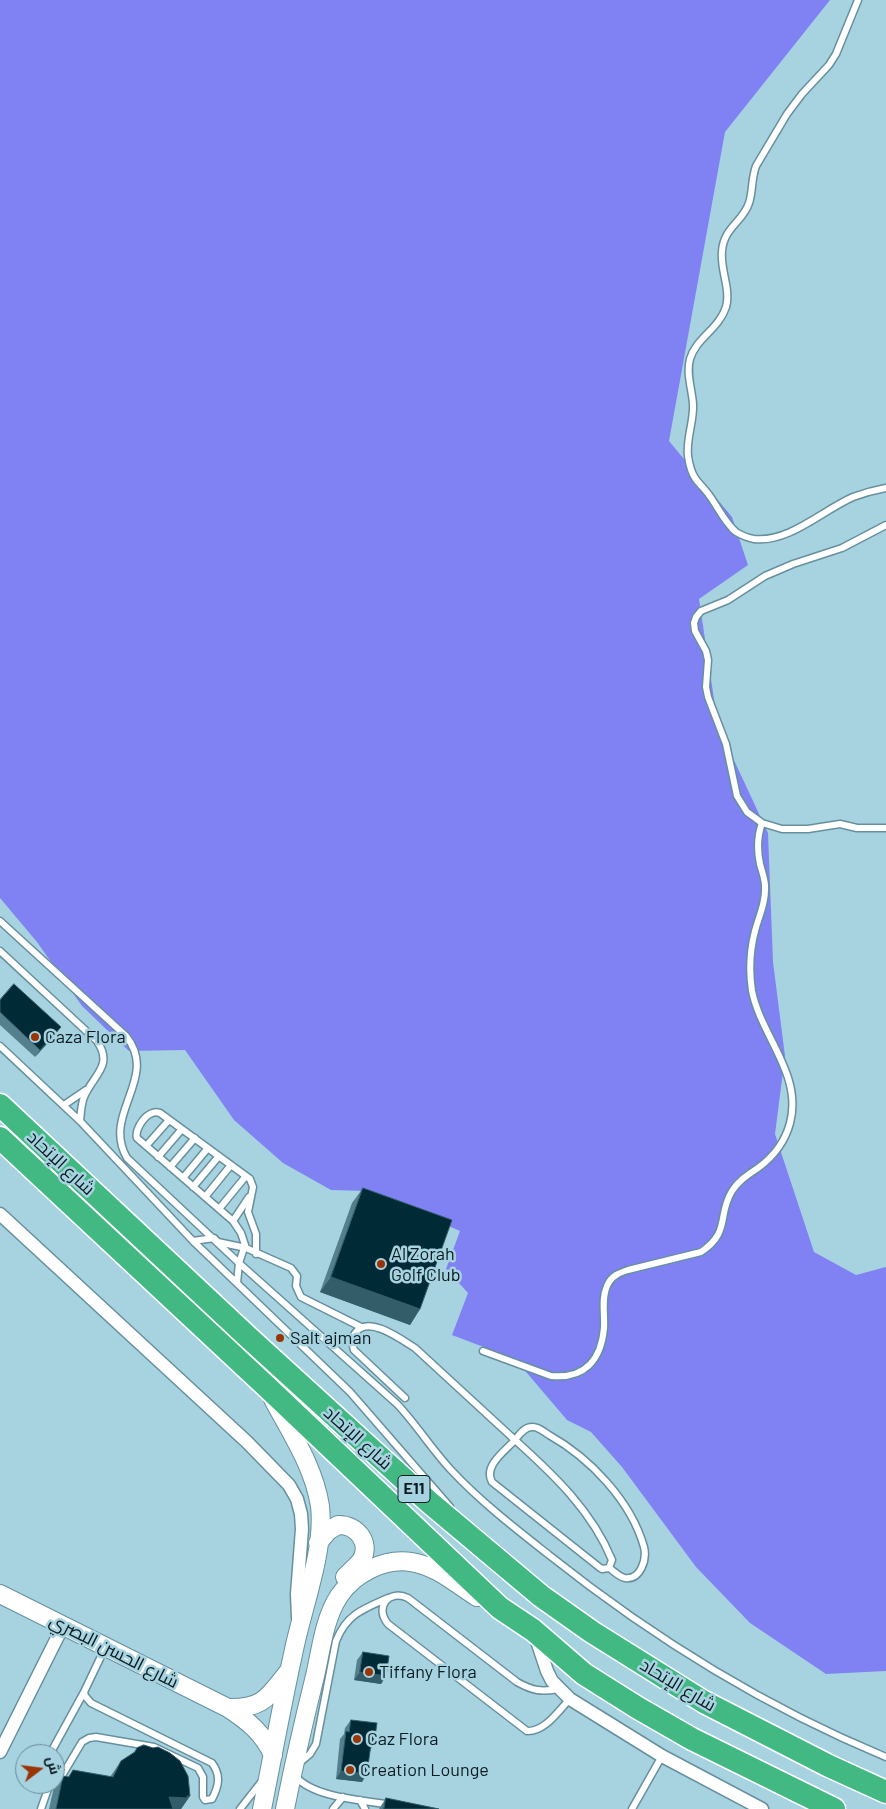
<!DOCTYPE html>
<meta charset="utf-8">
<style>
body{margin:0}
#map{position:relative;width:886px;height:1809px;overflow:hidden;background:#a7d3e1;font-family:Barlow,Cairo,sans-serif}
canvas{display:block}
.north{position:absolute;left:15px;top:1744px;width:50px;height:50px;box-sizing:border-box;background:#a7d3e1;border:1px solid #698a94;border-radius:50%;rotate:75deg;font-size:14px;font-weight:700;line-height:20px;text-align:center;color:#0b1c21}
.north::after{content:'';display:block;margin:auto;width:18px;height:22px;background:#9a3506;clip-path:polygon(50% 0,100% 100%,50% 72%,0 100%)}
</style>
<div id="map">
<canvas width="886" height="1809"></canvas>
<div class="north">ش</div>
</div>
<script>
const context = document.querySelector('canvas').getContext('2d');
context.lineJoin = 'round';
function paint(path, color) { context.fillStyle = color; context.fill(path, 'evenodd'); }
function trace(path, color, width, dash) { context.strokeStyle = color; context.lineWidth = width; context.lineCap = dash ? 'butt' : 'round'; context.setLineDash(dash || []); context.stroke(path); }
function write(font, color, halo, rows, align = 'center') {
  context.font = font + ' Barlow,Cairo,sans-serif'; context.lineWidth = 5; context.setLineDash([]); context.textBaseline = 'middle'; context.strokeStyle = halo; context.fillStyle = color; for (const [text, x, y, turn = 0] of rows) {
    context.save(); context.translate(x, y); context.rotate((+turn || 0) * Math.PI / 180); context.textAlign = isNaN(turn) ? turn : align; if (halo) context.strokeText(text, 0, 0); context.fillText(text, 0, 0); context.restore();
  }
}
const water = new Path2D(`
 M0 0H830L725 132 669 441 732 517 748 565 699 599 718 726 768 833 773 962 785 1056 775 1134 814 1252 856 1275 886 1267V1671L826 1674 750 1623 696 1567 622 1467 591 1432 567 1420 515 1359 452 1335 468 1293 446 1269 460 1231 367 1191 331 1190 283 1163 234 1120 185 1050 129 1051 82 1006 37 942 0 898Z`);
const lane = new Path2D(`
 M858 0 836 54 829 65 802 94 787 114 756 166C751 180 753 191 749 203 743 222 724 227 722 251 720 270 731 289 726 307 719 329 696 338 690 359 686 374 692 389 693 404 694 422 686 438 688 456 689 463 691 472 695 478 699 484 705 489 709 495 718 507 725 523 736 532 741 535 748 538 754 539 789 543 823 510 853 497 864 493 875 490 886 488
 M886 525 842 548 793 564 765 576 728 600 701 611 696 617 694 623 695 631 706 651 708 660 706 687 708 697 726 744 737 796 747 812 762 823 782 829H808L840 824 857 828H886
 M0 921 126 1036C160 1078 101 1114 127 1158L239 1263 397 1404C417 1425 432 1450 452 1471 481 1502 516 1529 549 1555 652 1637 765 1707 886 1757
 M0 951 97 1041C114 1066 93 1075 84 1097 81 1105 81 1112 80 1121
 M0 1046 80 1121 193 1241 350 1392 450 1507
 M64 1105 86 1090
 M146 1146 169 1120
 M158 1157 182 1129
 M170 1167 195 1138
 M183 1178 208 1148
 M193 1187 219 1156
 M205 1197 231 1165
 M219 1209 246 1176
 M233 1221 249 1197
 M193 1241 214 1238 218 1242 246 1248 291 1268 297 1276 296 1286 301 1297 361 1327
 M246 1248 241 1233 233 1221 137 1138C134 1129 148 1108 160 1113L250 1179 253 1187 248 1212 256 1234V1254
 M237 1283 239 1263 244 1248
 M483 1351 551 1376C584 1379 601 1361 604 1328 605 1315 601 1299 607 1286 611 1276 619 1273 628 1270L701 1252C731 1232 717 1215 732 1191 739 1180 748 1175 758 1168 773 1157 785 1142 790 1123 803 1075 761 1036 752 991 749 971 750 950 755 931 759 916 766 902 765 886 765 879 762 872 760 864 757 850 757 837 762 823
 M405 1398 354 1350C352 1344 351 1337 356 1332 369 1315 402 1340 415 1348L515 1440C519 1435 524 1427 532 1427 538 1426 544 1432 549 1435 590 1458 631 1501 644 1547 647 1559 641 1580 625 1578 619 1577 614 1571 609 1568
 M515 1440C554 1475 592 1511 612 1560L609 1568 602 1569 599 1567 492 1482C483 1466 505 1451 515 1440Z
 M559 1689C541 1692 533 1691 517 1682L408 1598C389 1589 374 1607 388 1624L527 1731C545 1732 558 1711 570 1699
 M84 1692 105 1648
 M298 1764 310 1754 316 1744 336 1641C347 1614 363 1609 388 1598
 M295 1776C314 1798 362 1800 391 1805
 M46 1784 52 1786 57 1784 82 1742 89 1738 96 1737 154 1747 198 1768 203 1777V1797L205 1800 212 1799C219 1786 221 1775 212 1763L91 1703 85 1696 84 1692 50 1754
 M360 1800 365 1809
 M41 1809 49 1786
 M240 1809 262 1781
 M333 1809 343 1797
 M632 1809 662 1756`);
const street = new Path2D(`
 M0 1214 247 1442 289 1485 297 1499 301 1514 302 1529 297 1594 298 1618
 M535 1635 547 1671 552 1681 570 1699 662 1756 762 1809
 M0 1752 63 1626`);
const secondary = new Path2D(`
 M318 1543 328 1531 338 1525C356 1524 371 1542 362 1559 358 1566 350 1571 345 1577
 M0 1594 228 1708C248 1721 263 1733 273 1755
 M228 1708C263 1709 268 1697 288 1672
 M262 1809C273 1754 283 1699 295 1645 304 1604 325 1548 320 1506 314 1467 291 1433 273 1399
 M285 1809C294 1764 304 1720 315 1676 321 1650 324 1619 339 1596 354 1574 383 1558 411 1562 437 1566 456 1584 477 1597`);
const highway = new Path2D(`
 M0 1105 249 1338 429 1502 541 1596 592 1632 704 1702 829 1766 886 1792
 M0 1138 267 1387 500 1608 533 1630 584 1674 638 1708 692 1739 834 1809`);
const wall = new Path2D(`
 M0 1000 55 1035 35 1057 0 1025Z
 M363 1188 420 1309 410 1325 320 1292 352 1203Z
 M363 1652 386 1676 381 1684 354 1680 357 1660Z
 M351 1720 374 1743 371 1749 362 1782 336 1779 340 1739 344 1734 345 1728Z
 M137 1748 190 1796 181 1809H49L53 1791 63 1776 68 1777 73 1770 110 1777 121 1761 134 1752Z
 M386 1798 439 1809H379Z`);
const shadedWall = new Path2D(`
 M61 1027 55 1035 35 1057 40 1050Z
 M331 1277 420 1309 410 1325 320 1292Z
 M360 1672 386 1676 381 1684 354 1680Z
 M341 1771 367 1774 362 1782 336 1779Z
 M190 1796 181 1809H161L169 1797Z`);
const building = new Path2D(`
 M14 984 61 1027 40 1050 0 1012V1000Z
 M363 1188 452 1220 420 1309 331 1277Z
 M363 1652 389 1656 386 1676 360 1672Z
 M351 1720 377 1723 374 1743H371L367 1774 341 1771 346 1731 349 1732Z
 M144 1745 153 1748 158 1747 170 1753 180 1761 188 1776 190 1796H187V1798L169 1797 173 1809H56L63 1776 69 1777 73 1770 113 1777 121 1761 135 1752 137 1748Z
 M386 1798 439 1809H384Z`);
const markers = [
 [35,1037,5,"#9a3506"],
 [381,1264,5,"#9a3506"],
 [280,1338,5,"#9a3506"],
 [369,1672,5,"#9a3506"],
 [357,1739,5,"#9a3506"],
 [350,1770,5,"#9a3506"]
];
const shields = [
 [414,1489,32]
];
const shieldNames = [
 ["E11",414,1489]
];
const poiNames = [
 ["Caza Flora",45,1037],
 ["Al Zorah",391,1254],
 ["Golf Club",391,1275],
 ["Salt ajman",290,1338],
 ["Tiffany Flora",379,1672],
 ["Caz Flora",367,1739],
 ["Creation Lounge",360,1770]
];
const streetNames = [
 ["شارع الإتحاد",61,1163,43],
 ["شارع الإتحاد",358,1438,42],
 ["شارع الحسن البصري",114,1651,27],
 ["شارع الإتحاد",678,1685,31]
];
paint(water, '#8082f4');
trace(lane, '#66909e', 9);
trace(street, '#66909e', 15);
trace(secondary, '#66909e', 20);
trace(highway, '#fff', 25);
trace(lane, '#fff', 6);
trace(street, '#fff', 12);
trace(secondary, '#fff', 18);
trace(highway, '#42b983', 22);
paint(wall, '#547f8c');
paint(shadedWall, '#325d69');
paint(building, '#002b36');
trace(building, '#325d69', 1);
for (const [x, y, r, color] of markers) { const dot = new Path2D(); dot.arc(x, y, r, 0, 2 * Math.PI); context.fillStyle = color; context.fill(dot); trace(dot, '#a7d3e1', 2); }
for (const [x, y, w] of shields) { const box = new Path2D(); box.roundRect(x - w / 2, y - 13.5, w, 27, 4); context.fillStyle = '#a7d3e1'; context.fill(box); trace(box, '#0b1c21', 1); }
write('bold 16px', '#0b1c21', null, shieldNames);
write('18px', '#0b1c21', '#a7d3e1', poiNames, 'left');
write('18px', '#0b1c21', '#a7d3e1', streetNames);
</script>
